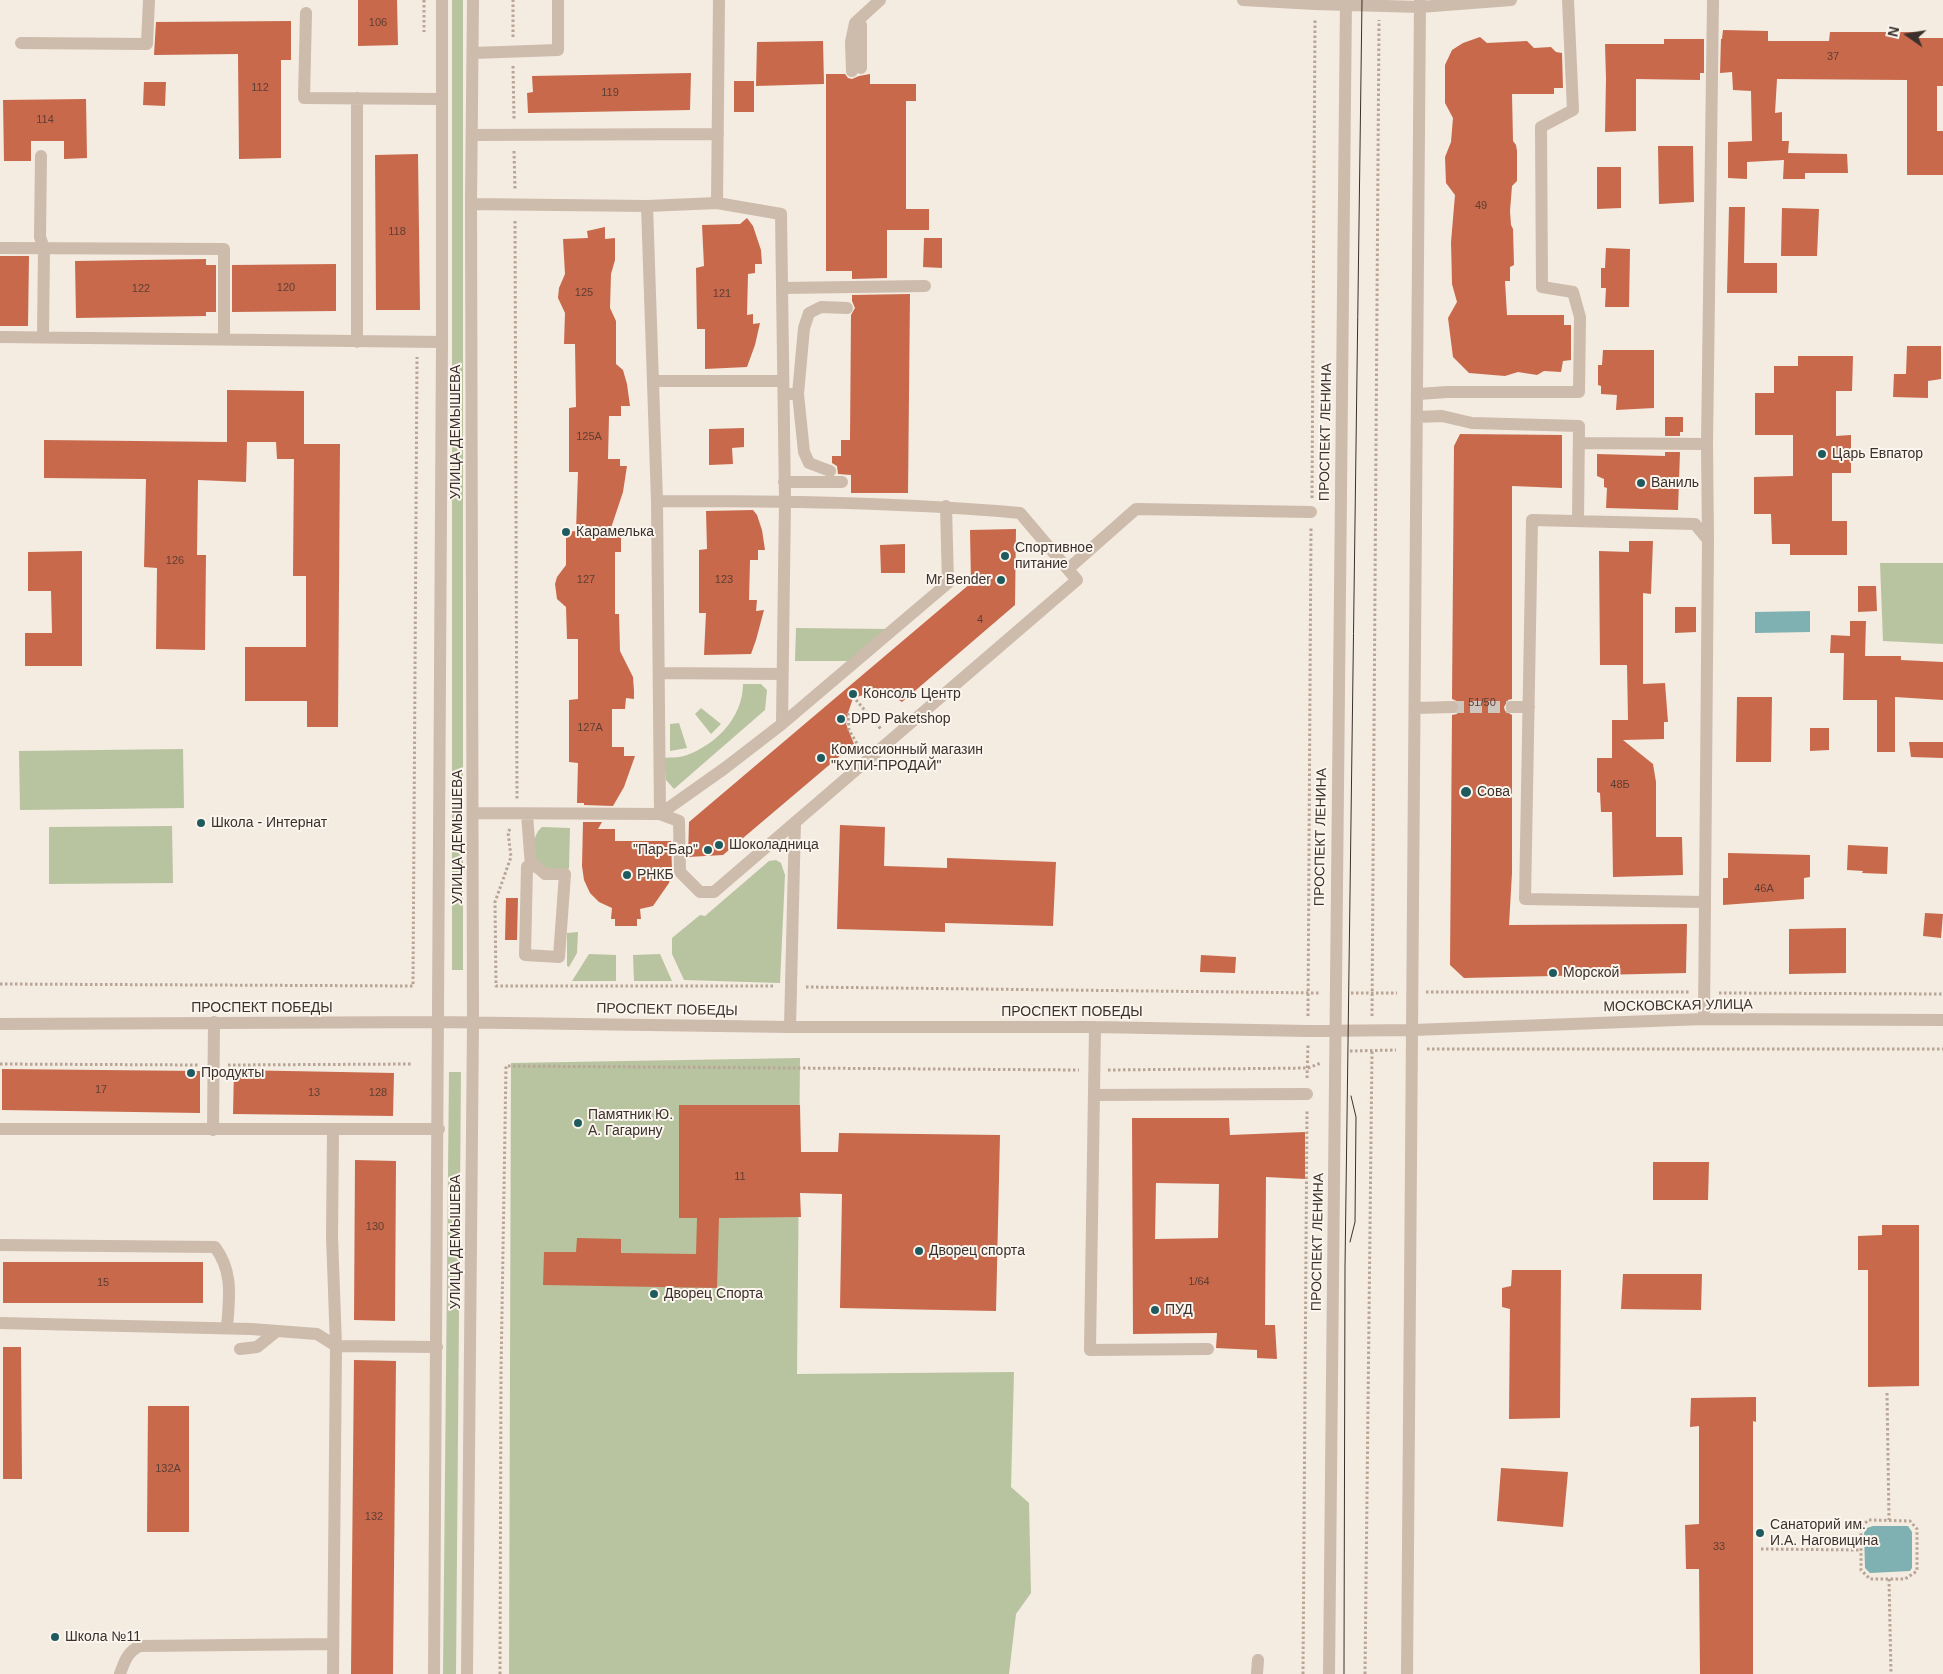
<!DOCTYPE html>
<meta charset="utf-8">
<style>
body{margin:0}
#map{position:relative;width:1943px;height:1674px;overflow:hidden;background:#f4ebe1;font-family:Arial,sans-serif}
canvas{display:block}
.north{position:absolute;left:1883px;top:10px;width:50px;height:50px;-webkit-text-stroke:4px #fbf5ee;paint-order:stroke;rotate:283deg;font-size:14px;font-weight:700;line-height:20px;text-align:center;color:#3b302b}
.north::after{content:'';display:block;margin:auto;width:18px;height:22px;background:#3b302b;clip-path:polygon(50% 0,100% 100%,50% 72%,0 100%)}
</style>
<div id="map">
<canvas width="1943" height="1674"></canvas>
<div class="north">N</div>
</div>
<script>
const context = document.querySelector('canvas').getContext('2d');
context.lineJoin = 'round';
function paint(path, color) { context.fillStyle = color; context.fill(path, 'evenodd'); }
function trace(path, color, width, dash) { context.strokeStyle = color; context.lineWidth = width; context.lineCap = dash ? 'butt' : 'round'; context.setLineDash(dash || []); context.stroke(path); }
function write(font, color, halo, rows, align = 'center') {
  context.font = font + ' Arial,sans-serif'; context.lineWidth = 4; context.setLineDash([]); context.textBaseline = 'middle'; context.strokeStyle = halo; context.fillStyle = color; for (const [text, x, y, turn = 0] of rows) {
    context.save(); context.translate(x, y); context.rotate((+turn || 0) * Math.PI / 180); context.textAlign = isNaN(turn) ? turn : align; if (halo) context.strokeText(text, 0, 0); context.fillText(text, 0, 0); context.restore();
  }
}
const green = new Path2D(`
 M452 0H463V970H452Z
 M1880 563H1943V644L1883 641Z
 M796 628 886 629 848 661H795Z
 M743 684H761L767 690 765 710 674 789 666 780 664 758C671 757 678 758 684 756 715 746 743 718 743 684Z
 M701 708 721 724 711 734 695 714Z
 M679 723 687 748 670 751V724Z
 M183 749 184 808 20 810 19 751Z
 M172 826 173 883 49 884V827Z
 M542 827 570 828 569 868 565 874 536 866C535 853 530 837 542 827Z
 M776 860 781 863 785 875 780 983 684 980 672 954V938L700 915 705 916 769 861Z
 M578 932 577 953 569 967 567 966V933Z
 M589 954 616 955V981H572Z
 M660 954 672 981H634L633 955Z
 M800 1058 797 1374 1014 1372 1011 1487 1029 1503 1031 1593 1016 1614 1009 1674H509L511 1063Z
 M449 1072H461L456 1674H443Z`);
const water = new Path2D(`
 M1810 611V632L1755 633V612Z
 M1873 1526H1908L1912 1532V1568L1910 1571 1870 1573 1865 1568 1864 1533 1867 1528Z`);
const building = new Path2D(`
 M358 0H397L398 45 358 46Z
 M291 21V60H281V158L239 159 238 54 154 55 156 22Z
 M1723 30 1768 31V41H1829L1830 32H1916V38H1943V86H1937V131H1943V175H1907V80L1777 79 1775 113 1782 112V141H1789L1788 153 1847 154 1848 173H1805V179H1783L1784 160 1747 162V179L1728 178V142L1752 141 1751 91 1733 90 1732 72 1720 73 1721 39H1722Z
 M1480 37 1487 43 1527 41 1534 48 1551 47 1556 52 1562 53 1563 88H1554V94H1512L1513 141 1516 145 1517 151V181L1512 186 1510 211 1511 225 1513 229 1514 265 1510 267V281H1505L1507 315H1564V325H1571V360L1563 361 1561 372 1544 371 1537 375 1518 372 1505 376 1469 373 1453 357 1448 318 1457 302 1452 284 1451 242 1455 195 1446 183 1445 157 1451 142 1453 118 1445 103V65L1452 50 1463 43Z
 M1664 39H1704V73H1700V80L1636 79V131L1605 132 1606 79 1605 44H1664Z
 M823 41 824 84 756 86 757 42Z
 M691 73 690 110 528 113 527 93 533 92 532 76Z
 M826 74H845L848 78 852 79 859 76 870 74V84H916V101H906V209H929V230H887V278L852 279V271H826Z
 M734 81H754V112H734Z
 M144 82H166L165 106 143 105Z
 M86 99 87 158 64 159V141H31V161H4L3 100Z
 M1658 146H1693L1694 202 1659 204Z
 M418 154 420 310H376L375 155Z
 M1597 167H1621V208L1597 209Z
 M1729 207H1745L1744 263H1777V293H1727Z
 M1782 208 1819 209 1817 256H1781Z
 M747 218 753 226 761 250 762 264H755V273L748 274 747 315 753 314V324L760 323 755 345 747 367 705 369V329H697L696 268 704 266 702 225 740 224Z
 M605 227V239L615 238V260L611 274 610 308 616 321V364L623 370 627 384 630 406H621V416H609L608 459H620V466H627L623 492 610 531H621V552H615V614H619L620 651 633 677 634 691V699L626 698 625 709H612V747H624V756H635L624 787 613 806 584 805V803H577L578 763 569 762V700L578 699V639H567L566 607 557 599 555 584 557 577 566 565V532L576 531 578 472H569V408L576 407 575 344H564L565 313 558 298 559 288 565 274 563 239 588 238 587 231Z
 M924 238H942V268L923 267Z
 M1606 248 1630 249 1629 307H1605L1606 288H1601V268H1605Z
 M0 256H29L28 326H0Z
 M206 259V265H216V312H206V316L76 318 75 261Z
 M336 264V311L232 312V265Z
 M910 294 908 493H851V475L838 474 837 466 832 463V456H841V440H850L851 315 855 308 852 301V295Z
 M1907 346H1941V379L1928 381V398L1893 397 1894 374H1906Z
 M1603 350H1654V408L1616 410 1617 395 1601 394V386L1598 385V365H1602Z
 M1798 356H1853L1852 391H1836V436L1851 435V473H1832V521H1847V555H1790V544H1772L1771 514H1754V477L1793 476V435H1755V393H1774V366H1798Z
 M227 390 304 391V444H340L338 727H307V701H245V647H306V576H293L294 459H277L276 442H247L246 482 198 480 197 555H206L205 650 156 649 157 568 144 567 146 479 44 478V440L227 442Z
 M1665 417H1683V432H1680V436H1665Z
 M744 428V447L732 448 733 464 709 465V429Z
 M1460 434 1562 435V488L1512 486V699L1508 700 1504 707 1505 711 1512 715V873L1509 925 1687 924 1686 973 1464 978 1450 965 1452 715 1457 714 1460 707 1459 702 1452 699 1454 446Z
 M1665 452H1680L1678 510 1606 508 1607 488 1604 487V479L1597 476V454L1665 456Z
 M753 510 757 515 762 530 765 550H758V560H750L749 600H757L756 611 764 610 756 640 751 654 704 655 706 613H699V550L707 549 706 511Z
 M1016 529 1015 605 902 702 887 692H874L853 698 848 713 846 724 854 744 723 855 688 857 689 822 971 583 970 530Z
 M1629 541H1653L1651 594 1643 593V684L1665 683 1668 722H1664V739L1623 740 1653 764 1656 782V837H1682L1683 875 1613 877 1612 812H1601L1600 793 1597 792V758H1612V720H1628L1627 665H1600L1599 551 1629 552Z
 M905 544V573H881L880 545Z
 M82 551V666H25V633H52L51 591H28V552Z
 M1858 586H1876L1877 611 1858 612Z
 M1675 607H1696V632L1675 633Z
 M1850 621H1866L1865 656H1901V660L1943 662V700L1895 697V752H1877V700H1843L1844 653H1830L1831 635 1850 636Z
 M1737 697H1772L1771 762H1736Z
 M1810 728H1829V750L1810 751Z
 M1909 742H1943V758L1911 757Z
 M583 822H602L598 829H615V841H671L672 870 669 883 653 906 640 909 641 919H637V926H615V919H611L612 908 599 902 590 893 584 880 582 866Z
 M840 825 885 827 884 866 947 868V858L1056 862 1053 926 945 923V932L837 929Z
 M1848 845 1888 847 1887 874 1862 873 1863 871 1847 870Z
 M1728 853 1810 855V877L1804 878V899L1723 905V878H1728Z
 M506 898H518L517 940H505Z
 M1925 913 1943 914 1941 938 1923 936Z
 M1846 928V973L1789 974V929Z
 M1201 955 1236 957 1235 973 1200 972Z
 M2 1069 200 1071V1113L2 1110Z
 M234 1070 394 1073 393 1116 233 1114Z
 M679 1105H800L801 1152H838L839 1133 1000 1135 996 1311 840 1308 842 1194 800 1193 801 1217 719 1218 717 1288 543 1285 544 1252H576L577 1238 621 1239V1253L696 1254 697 1218H679Z
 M1132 1118H1229L1230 1135 1305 1132V1179L1266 1177 1265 1325H1275L1277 1359 1257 1358V1350L1216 1348 1217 1333 1133 1334ZM1156 1183 1219 1184 1218 1238 1155 1239Z
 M355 1160 396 1161 395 1321 354 1320Z
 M1653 1162H1709L1708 1200H1653Z
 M1882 1225H1919V1386L1868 1387V1270H1858V1236L1882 1235Z
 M3 1262H203V1303H3Z
 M1512 1270H1561L1560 1418 1509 1419 1510 1309 1502 1307V1288L1511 1286Z
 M1623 1274H1702L1701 1310 1621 1309Z
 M3 1347H21L22 1479H3Z
 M354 1360 396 1361 393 1674H351Z
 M1756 1397V1422L1753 1421V1674H1700L1699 1569H1686L1685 1525 1699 1524V1426L1690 1427 1691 1398Z
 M148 1406H189V1532H147Z
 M1501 1468 1568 1472 1563 1527 1497 1521Z`);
const minorTunnel = new Path2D(`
 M1452 707H1512`);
const path = new Path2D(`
 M424 0V32
 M513 37V0
 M513 66 514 119
 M514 151 515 189
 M515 221 517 799
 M1312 498 1315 20
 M856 700 881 729
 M848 713 849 730 859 747
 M510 829 508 832 511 857 495 902 496 986H775
 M0 984 413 986 417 357
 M806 987 1320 993
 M1426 992H1690
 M1351 993H1397
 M1719 993 1943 994
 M1308 1016 1311 527
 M1372 1016 1379 20
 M1427 1049H1943
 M1350 1051 1396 1050
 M0 1064 199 1065
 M228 1065 412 1064
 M1108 1070 1308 1068 1321 1063
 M1307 1078 1308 1045
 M1887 1393 1889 1520
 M1869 1520 1910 1521 1917 1529V1571L1905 1579H1870L1861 1570V1526Z
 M1761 1549 1860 1550
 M1889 1579 1891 1674
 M500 1674 501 1373 506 1066 1079 1070
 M1303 1674 1307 1110
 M1365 1674 1372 1050`);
const minor = new Path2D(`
 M1243 0 1315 4 1420 7 1511 0
 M306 13 304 98 442 99
 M861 25V68
 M21 43 147 44 149 0
 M473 53 558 50V0
 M852 71 851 42 855 23 880 0
 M472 135 718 134
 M41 156 40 237 44 248 43 337
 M717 203 719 0
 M471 204 647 206 717 203 781 214 785 501 782 724
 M647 206 657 501 660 814 679 821 680 872 700 892H714L1077 580 1020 513C899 502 778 501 657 501
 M0 248 224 249V339
 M782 288 925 286
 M0 337 442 342
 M357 342V98
 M653 381H783
 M791 394H798L804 452 809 463 830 471
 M798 394 804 328 809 313 821 307 847 308
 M1418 394 1447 392H1579L1580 317 1573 292 1542 287 1541 127 1573 110 1568 0
 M1417 417 1442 416 1472 423 1579 426 1578 521
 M1579 443 1707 444
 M784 482H842
 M1708 540 1695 524 1532 520 1525 899 1705 902 1708 540 1707 444 1713 0
 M1068 569 1136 509 1311 512
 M659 673 782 674
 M1512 707H1529
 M1415 708 1452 707
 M473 813 660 814 725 768 782 724 948 583 946 506
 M527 814 531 867
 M536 866 545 874H565L559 957 525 955 527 867Z
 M1704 1019 1705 902
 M0 1024 439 1022 790 1027H1095L1308 1031 1413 1030 1704 1019 1943 1020
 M790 1027 795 822
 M1095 1027 1090 1350 1208 1349
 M1094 1095 1307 1094
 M0 1129H439
 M213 1130 214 1022
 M0 1245 215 1247C234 1273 229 1298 227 1328
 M0 1323 251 1329 317 1334 336 1346 437 1347
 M240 1349 257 1347 277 1331
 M120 1674C124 1662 128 1651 140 1646L333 1644
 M333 1674 336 1346 332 1236 333 1130
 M434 1674 442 342V0
 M467 1674 473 1023 471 204 473 0
 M1257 1674 1258 1660
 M1329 1674 1346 0
 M1407 1674 1420 0`);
const tram = new Path2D(`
 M1350 1242 1355 1222 1356 1117 1351 1096
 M1344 1674 1345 1267 1362 0`);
const markers = [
 [1822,454,5,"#1f5a5e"],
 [1641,483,5,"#1f5a5e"],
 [566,532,5,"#1f5a5e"],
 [1005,556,5,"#1f5a5e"],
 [1001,580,5,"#1f5a5e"],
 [853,694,5,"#1f5a5e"],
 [841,719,5,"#1f5a5e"],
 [821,758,5,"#1f5a5e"],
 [1466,792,6,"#1f5a5e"],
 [201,823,5,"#1f5a5e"],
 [719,845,5,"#1f5a5e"],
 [708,850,5,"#1f5a5e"],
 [627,875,5,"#1f5a5e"],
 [1553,973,5,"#1f5a5e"],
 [191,1073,5,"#1f5a5e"],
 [578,1123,5,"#1f5a5e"],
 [919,1251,5,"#1f5a5e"],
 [654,1294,5,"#1f5a5e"],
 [1155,1310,5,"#1f5a5e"],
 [1760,1533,5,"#1f5a5e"],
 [55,1637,5,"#1f5a5e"]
];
const numberNames = [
 ["106",378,23],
 ["37",1833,57],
 ["112",260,88],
 ["119",610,93],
 ["114",45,120],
 ["49",1481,206],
 ["118",397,232],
 ["120",286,288],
 ["122",141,289],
 ["125",584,293],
 ["121",722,294],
 ["125А",589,437],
 ["126",175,561],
 ["127",586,580],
 ["123",724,580],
 ["4",980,620],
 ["51/50",1482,703],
 ["127А",590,728],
 ["48Б",1620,785],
 ["46А",1764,889],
 ["17",101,1090],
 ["13",314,1093],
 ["128",378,1093],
 ["11",740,1177],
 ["130",375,1227],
 ["1/64",1199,1282],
 ["15",103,1283],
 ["132А",168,1469],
 ["132",374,1517],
 ["33",1719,1547]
];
const streetNames = [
 ["УЛИЦА ДЕМЫШЕВА",456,432,-90],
 ["ПРОСПЕКТ ЛЕНИНА",1326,432,-89],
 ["УЛИЦА ДЕМЫШЕВА",458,837,-90],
 ["ПРОСПЕКТ ЛЕНИНА",1321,837,-89],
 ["МОСКОВСКАЯ УЛИЦА",1678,1006,-1],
 ["ПРОСПЕКТ ПОБЕДЫ",262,1008],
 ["ПРОСПЕКТ ПОБЕДЫ",667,1010,1],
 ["ПРОСПЕКТ ПОБЕДЫ",1072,1012],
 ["УЛИЦА ДЕМЫШЕВА",456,1242,-90],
 ["ПРОСПЕКТ ЛЕНИНА",1318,1242,-89]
];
const poiNames = [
 ["Царь Евпатор",1832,454],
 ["Ваниль",1651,483],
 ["Карамелька",576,532],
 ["Спортивное",1015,548],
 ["питание",1015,564],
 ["Mr Bender",991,580,"right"],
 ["Консоль Центр",863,694],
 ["DPD Paketshop",851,719],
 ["Комиссионный магазин",831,750],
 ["\"КУПИ-ПРОДАЙ\"",831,766],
 ["Сова",1477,792],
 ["Школа - Интернат",211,823],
 ["Шоколадница",729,845],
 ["\"Пар-Бар\"",698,850,"right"],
 ["РНКБ",637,875],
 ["Морской",1563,973],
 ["Продукты",201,1073],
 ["Памятник Ю.",588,1115],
 ["А. Гагарину",588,1131],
 ["Дворец спорта",929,1251],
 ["Дворец Спорта",664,1294],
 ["ПУД",1165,1310],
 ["Санаторий им.",1770,1525],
 ["И.А. Наговицина",1770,1541],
 ["Школа №11",65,1637]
];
paint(green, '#b8c4a0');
paint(water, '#7fb0b2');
paint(building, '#c8694b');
trace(minorTunnel, '#cfc6bd', 12, [12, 6]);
trace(path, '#b9a596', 3, [2.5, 2.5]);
trace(minor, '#cdbbac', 12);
trace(tram, '#3b302b', 1);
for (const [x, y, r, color] of markers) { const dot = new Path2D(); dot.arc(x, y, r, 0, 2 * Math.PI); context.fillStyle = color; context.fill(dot); trace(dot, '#fbf5ee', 2); }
write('11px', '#5e3e33', null, numberNames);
write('14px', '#3b302b', '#fbf5ee', streetNames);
write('14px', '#3b302b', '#fbf5ee', poiNames, 'left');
</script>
